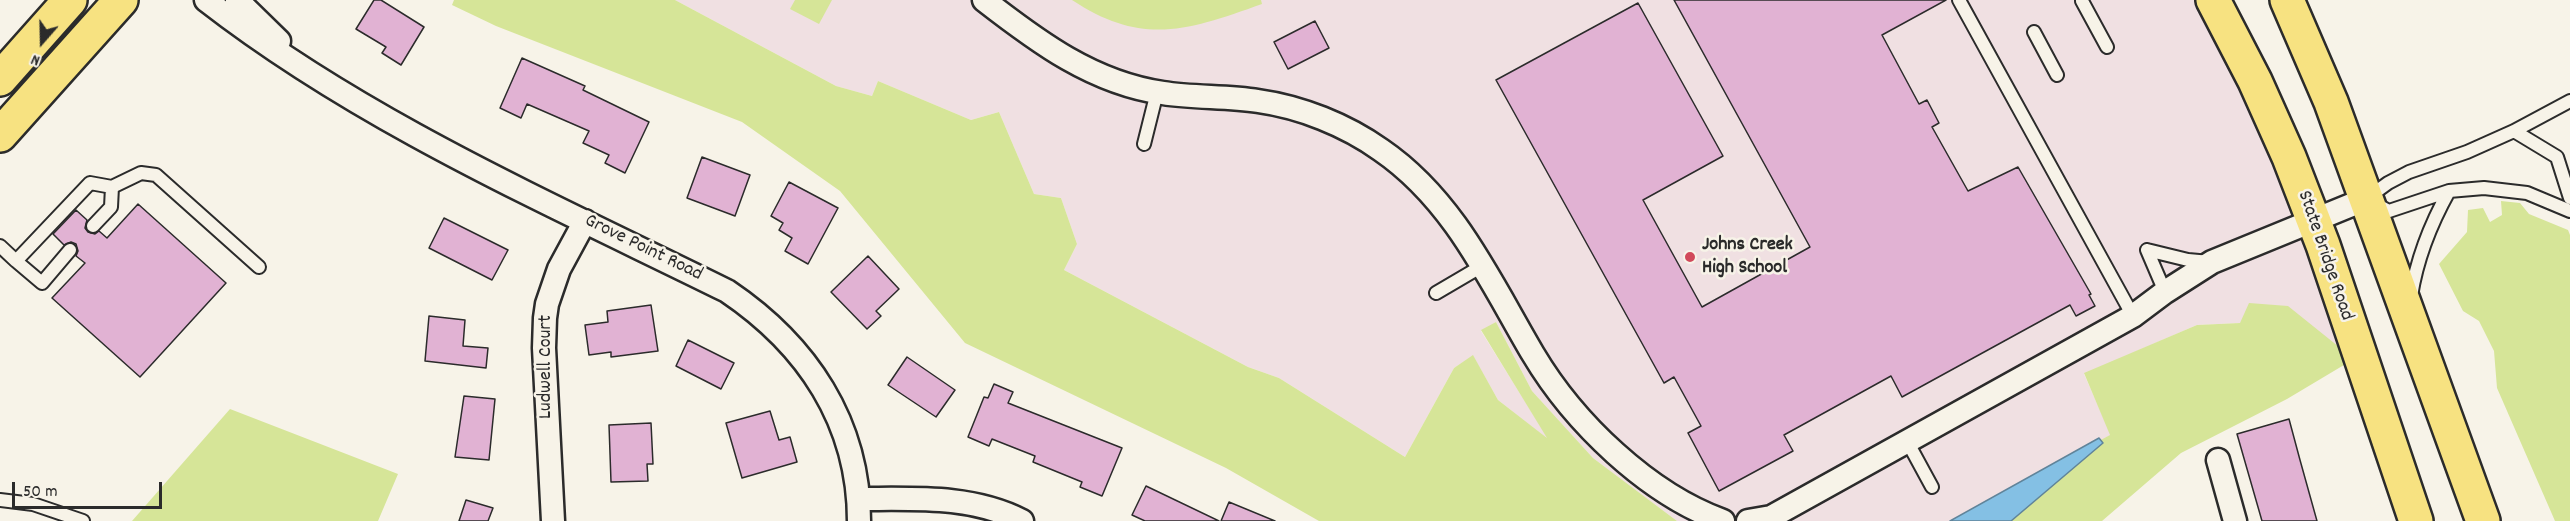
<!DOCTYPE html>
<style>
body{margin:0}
#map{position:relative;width:2570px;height:521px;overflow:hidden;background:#f7f3e8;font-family:Dekko,sans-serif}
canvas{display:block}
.north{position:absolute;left:12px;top:12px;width:60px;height:60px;-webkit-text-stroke:4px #f7f3e8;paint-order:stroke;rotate:200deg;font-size:16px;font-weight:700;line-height:24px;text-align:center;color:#2b2b2b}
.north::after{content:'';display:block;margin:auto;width:21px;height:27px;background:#2b2b2b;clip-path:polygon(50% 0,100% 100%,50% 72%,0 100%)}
.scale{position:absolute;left:12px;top:482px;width:150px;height:27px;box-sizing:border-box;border:3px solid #2b2b2b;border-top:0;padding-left:8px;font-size:18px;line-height:21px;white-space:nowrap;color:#2b2b2b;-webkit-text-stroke:4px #f7f3e8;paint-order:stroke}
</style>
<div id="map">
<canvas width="2570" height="521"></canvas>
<div class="north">N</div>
<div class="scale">50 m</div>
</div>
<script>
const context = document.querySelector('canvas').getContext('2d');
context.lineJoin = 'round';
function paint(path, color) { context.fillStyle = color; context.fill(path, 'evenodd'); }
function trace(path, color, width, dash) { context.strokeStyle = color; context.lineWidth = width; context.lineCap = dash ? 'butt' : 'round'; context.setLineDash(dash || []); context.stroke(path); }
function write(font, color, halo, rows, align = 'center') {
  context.font = font + ' Dekko,sans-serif'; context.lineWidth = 5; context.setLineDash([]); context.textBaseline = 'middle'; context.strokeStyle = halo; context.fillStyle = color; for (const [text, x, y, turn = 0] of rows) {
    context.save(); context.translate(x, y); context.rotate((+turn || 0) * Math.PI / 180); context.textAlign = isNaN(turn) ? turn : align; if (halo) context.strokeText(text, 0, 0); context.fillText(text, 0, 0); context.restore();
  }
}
const built = new Path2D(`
 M675 0H2203L2354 359 2240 323 2197 325 2084 374 2111 435 1952 521H1677L1593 458 1532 391 1496 322 1481 331 1549 440 1498 400 1473 356 1454 368 1405 457 1279 378 1248 367 1064 270 1077 244 1061 198 1034 194 999 112 971 120 878 81 872 96 836 86Z`);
const green = new Path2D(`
 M454 0H675L836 86 872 96 878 81 971 120 999 112 1034 194 1061 198 1077 244 1064 270 1248 367 1279 378 1405 457 1454 368 1473 355 1498 400 1547 438 1481 330 1496 322 1532 391 1593 458 1677 521H1319L1226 468 965 343 840 191 742 122 496 26 452 5Z
 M795 0H832L819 24 790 9Z
 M1072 0H1261L1262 4C1189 30 1143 47 1072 0Z
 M2501 201 2520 203 2529 214 2568 230 2570 235V521H2555L2497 388 2494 351 2479 321 2463 311 2439 264 2467 232 2468 210 2483 208 2490 222 2502 215Z
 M2249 303 2288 306 2354 359 2287 399 2181 453 2102 521H1952L2110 435 2084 373 2197 325 2240 323Z
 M230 409 398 474 378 521H132Z`);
const water = new Path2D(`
 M2099 438 2103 443 2011 521H1950Z`);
const building = new Path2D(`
 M374 0H381L424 27 401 65 382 53 386 47 356 29Z
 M1674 0H1946L1882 35 1919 104 1927 100 1939 123 1932 127 1968 191 2018 167 2091 294 2089 295 2095 306 2076 316 2070 305 1902 397 1891 376 1784 435 1793 451 1719 491 1688 433 1701 426 1674 377 1664 383 1496 80 1638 3 1723 156 1643 200 1702 307 1810 247Z
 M1315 21 1329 48 1288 69 1274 42Z
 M522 58 585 86 583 90 649 122 625 173 605 163 609 155 583 143 589 131 527 104 521 118 500 108Z
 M702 157 750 175 735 216 687 198Z
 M789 182 838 208 808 264 785 251 792 238 779 230 783 223 771 216Z
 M138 204 226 283 140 377 52 298 85 263 76 256 78 251 76 244 71 242 64 245 53 234 76 210 87 220 85 228 88 232 95 234 99 231 107 238Z
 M444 218 508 250 492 280 429 248Z
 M868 256 899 289 876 311 881 316 867 329 831 292Z
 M651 305 658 351 611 357V352L589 355 585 325 608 322 607 311Z
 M429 316 465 320 463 346 488 348 486 368 425 361Z
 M688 340 734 363 721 389 676 366Z
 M907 357 955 390 936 417 888 385Z
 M994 384 1013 392 1008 403 1122 448 1102 496 1080 487 1082 482 1033 462 1035 456 992 439 989 446 968 437 984 397 988 398Z
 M464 396 495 399 489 460 455 457Z
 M770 411 779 440 790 437 797 462 742 478 726 423Z
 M2289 419 2300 460 2317 521H2262L2237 434Z
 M651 423 653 464H647L648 481 611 482 609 425Z
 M1146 486 1219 521H1145L1132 515Z
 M466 500 493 508 488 521H459Z
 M1229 502 1275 521H1221Z`);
const lane = new Path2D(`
 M1959 0 2133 316
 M2082 1 2107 47
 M2034 32 2057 75
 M2570 101 2514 131 2467 152 2409 172 2388 183 2366 199 2389 211 2449 191 2484 188 2527 193 2570 211
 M2514 131 2557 157 2570 198
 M1144 144 1157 92
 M93 226 111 207 112 187
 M0 246 16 261 90 183 112 187 141 173 156 175 259 267
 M2147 250 2188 260 2210 262
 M2147 250 2165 292
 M16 261 42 283 70 250
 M1436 293 1482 266
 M2411 296C2417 258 2430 225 2449 191
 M1907 441 1932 487
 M0 500 33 504 83 521`);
const street = new Path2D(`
 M206 0C363 122 549 203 727 291 807 345 859 422 859 521
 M237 0 279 41
 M984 0C1038 42 1093 83 1163 93 1194 98 1227 96 1258 101 1301 107 1346 125 1381 150 1454 200 1490 281 1533 354 1574 423 1648 494 1723 521
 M2218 460 2235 521
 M859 499C914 499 972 495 1022 521
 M553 521 544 348 545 318 547 304 559 269 585 221
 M1748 521 1771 517 2133 316 2165 292 2212 262 2366 199`);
const highway = new Path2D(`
 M2213 0 2255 81 2289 157 2323 245 2416 521
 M2287 0 2331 102 2483 521
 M0 79 70 0
 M0 135 121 0`);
const markers = [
 [1690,257,6,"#d1495b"]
];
const poiNames = [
 ["Johns Creek",1702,246],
 ["High School",1702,269]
];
const streetNames = [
 ["Grove Point Road",643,249,26],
 ["State Bridge Road",2324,256,71],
 ["Ludwell Court",547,367,-90]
];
paint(built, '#f0e0e2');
paint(green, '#d6e598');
paint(water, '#84c0e4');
trace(water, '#60849a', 1.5);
paint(building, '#e1b2d3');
trace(building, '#2b2b2b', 1.5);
trace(lane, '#2b2b2b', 16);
trace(street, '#2b2b2b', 27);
trace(highway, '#2b2b2b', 38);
trace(lane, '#f7f3e8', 12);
trace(street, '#f7f3e8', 22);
trace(highway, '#f7e281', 33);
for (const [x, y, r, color] of markers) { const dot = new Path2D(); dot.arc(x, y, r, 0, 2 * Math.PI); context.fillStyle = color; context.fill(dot); trace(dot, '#f7f3e8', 2); }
write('bold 20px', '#2b2b2b', '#f7f3e8', poiNames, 'left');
write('20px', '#2b2b2b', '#f7f3e8', streetNames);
</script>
